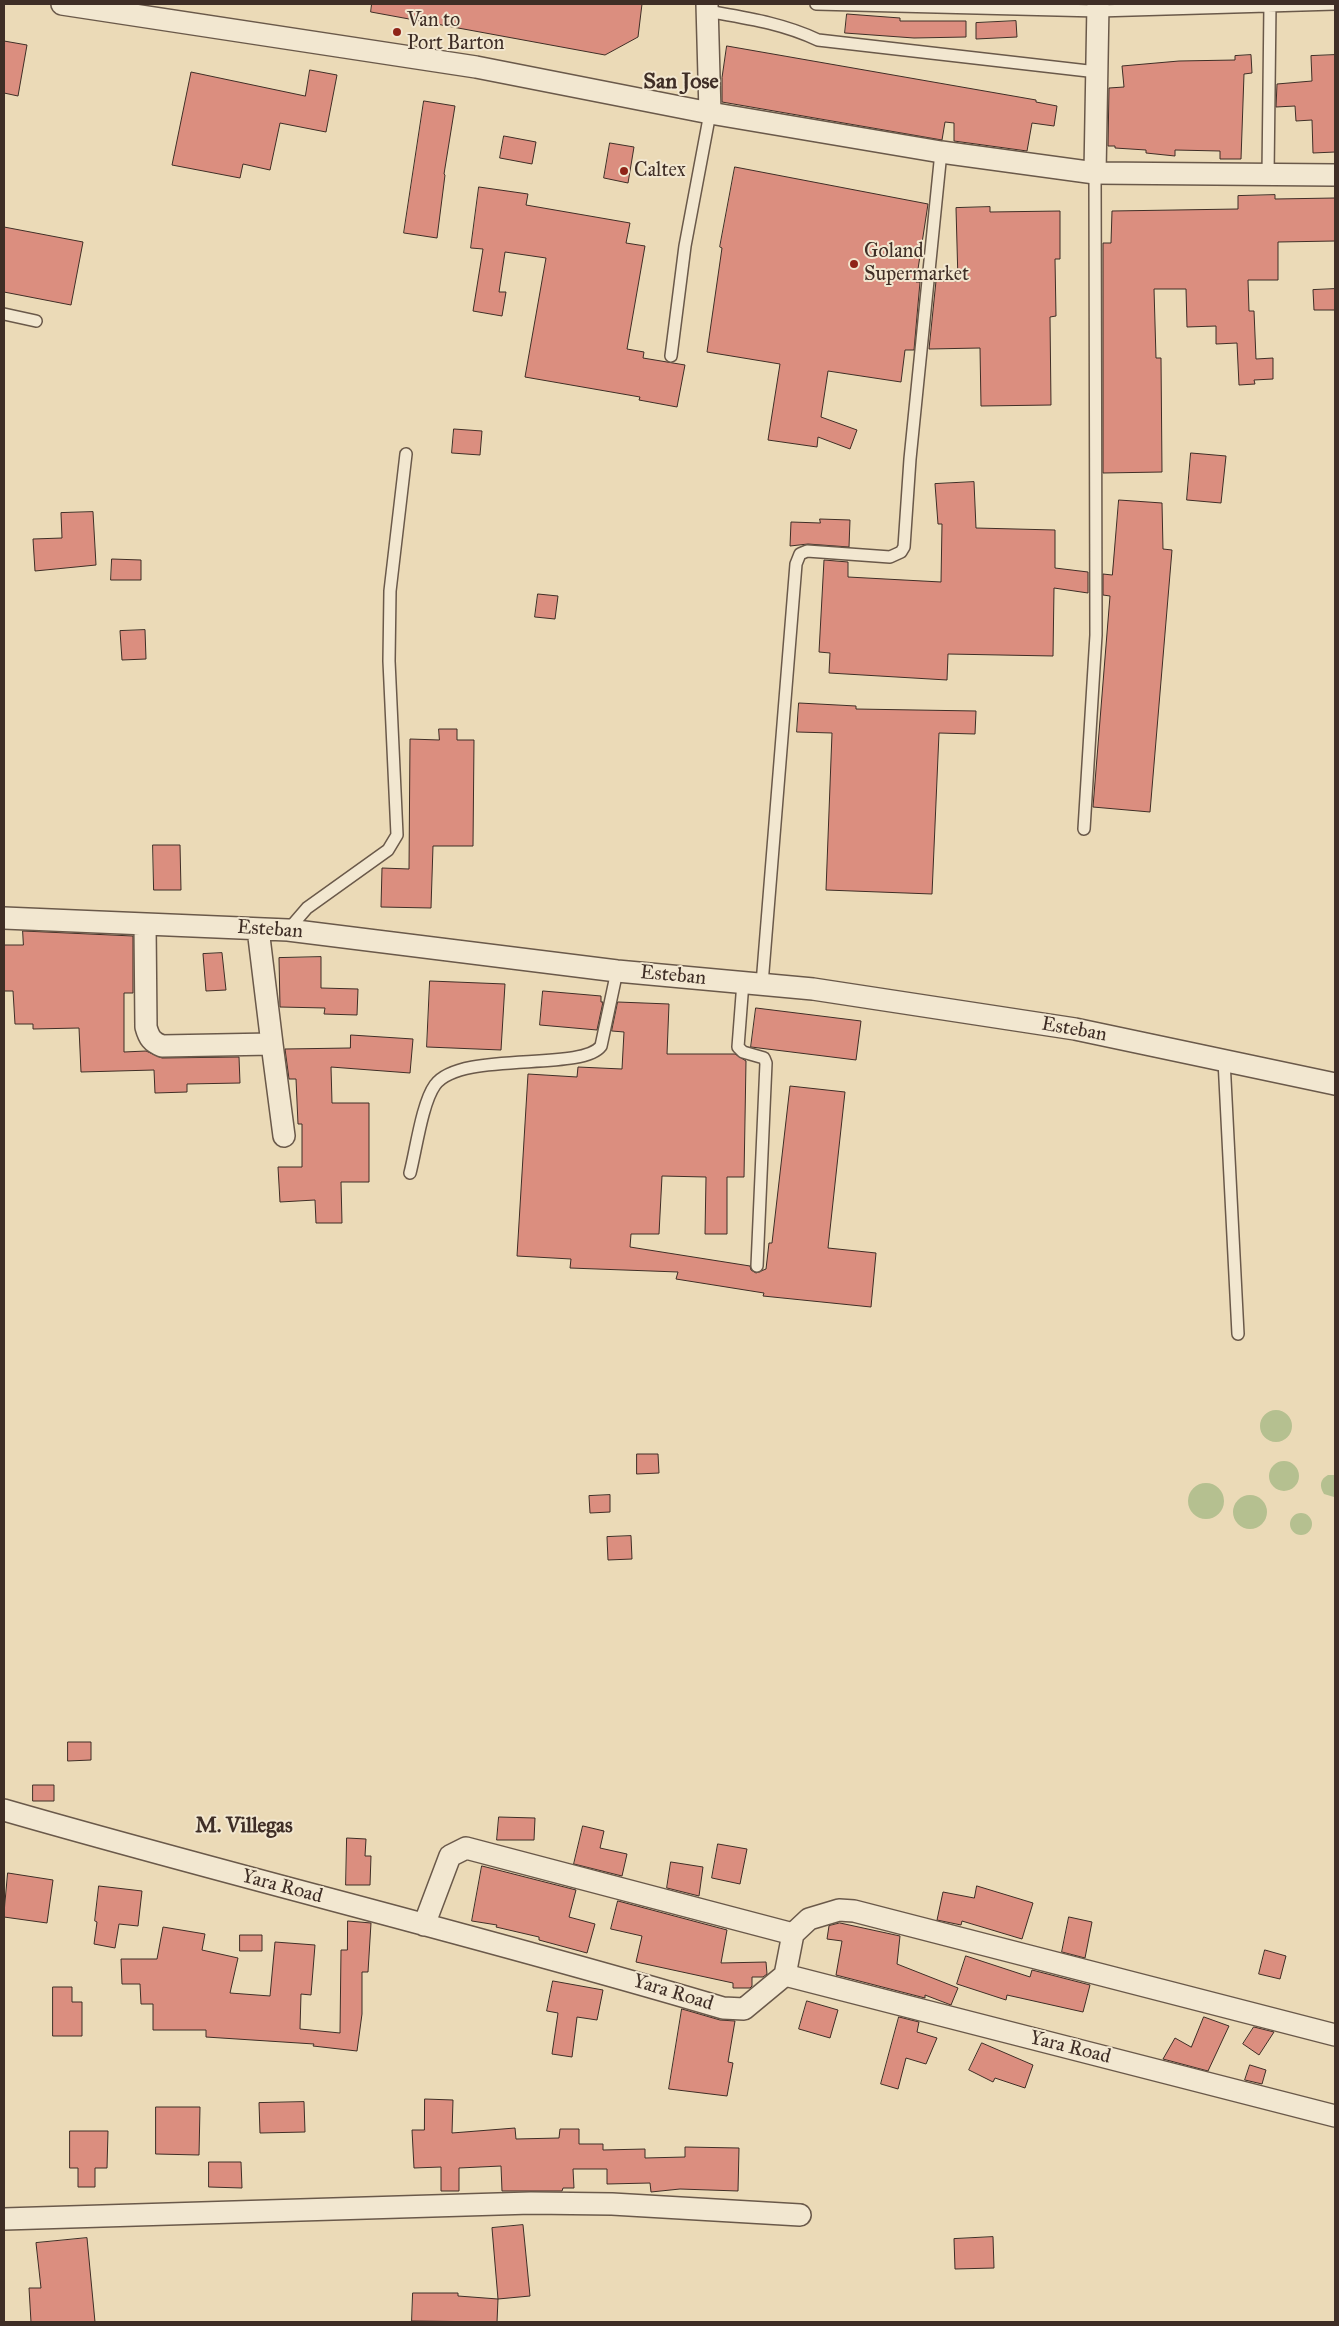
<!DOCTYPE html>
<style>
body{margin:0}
#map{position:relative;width:1339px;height:2326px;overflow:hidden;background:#ebdab7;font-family:"IM FELL Great Primer",serif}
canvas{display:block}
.frame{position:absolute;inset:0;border:5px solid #3f2e26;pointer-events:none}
</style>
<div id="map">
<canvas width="1339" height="2326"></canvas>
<div class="frame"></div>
</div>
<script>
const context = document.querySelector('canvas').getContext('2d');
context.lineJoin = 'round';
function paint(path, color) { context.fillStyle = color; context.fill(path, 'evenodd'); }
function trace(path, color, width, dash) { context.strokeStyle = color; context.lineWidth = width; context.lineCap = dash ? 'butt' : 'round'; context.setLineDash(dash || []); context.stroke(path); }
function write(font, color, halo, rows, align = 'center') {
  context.font = font + ' "IM FELL Great Primer",serif'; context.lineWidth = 4; context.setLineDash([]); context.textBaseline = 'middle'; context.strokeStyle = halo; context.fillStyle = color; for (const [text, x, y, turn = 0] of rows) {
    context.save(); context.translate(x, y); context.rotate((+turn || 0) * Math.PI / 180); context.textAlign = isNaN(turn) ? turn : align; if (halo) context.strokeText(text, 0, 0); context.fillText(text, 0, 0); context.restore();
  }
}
const green = new Path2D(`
 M1260 1426a16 16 0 1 1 32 0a16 16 0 1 1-32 0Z
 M1269 1476a15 15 0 1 1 30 0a15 15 0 1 1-30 0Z
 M1328 1475H1335L1334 1497 1324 1494C1319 1486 1320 1479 1328 1475Z
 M1188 1501a18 18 0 1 1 36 0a18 18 0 1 1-36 0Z
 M1233 1512a17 17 0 1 1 34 0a17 17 0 1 1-34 0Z
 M1290 1524a11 11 0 1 1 22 0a11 11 0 1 1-22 0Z`);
const building = new Path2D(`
 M372 4H642L638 37 605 55 371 12Z
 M847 14 900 18V21H966V37L914 38 845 33Z
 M1016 21 1017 37 976 39V23Z
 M4 41 27 45 18 96 4 93Z
 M727 46 1036 100V102L1057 106 1054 126 1032 123 1027 151 954 141V123L945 122 942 140 722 102V78Z
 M1251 55 1252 73 1244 74 1241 159H1220V151L1175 150V156L1146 153V150L1115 148V146H1108L1109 88 1124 87 1122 66 1179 61 1235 60V56Z
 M1335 55V152L1313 153 1312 120 1296 121 1295 106 1276 107 1277 84 1312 81 1311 56Z
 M310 70 337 75 326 132 280 123 270 170 243 164 240 178 172 165 191 72 305 96Z
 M424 101 455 106 444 174 445 175 437 238 404 233Z
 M504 136 536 142 532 164 500 158Z
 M610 143 634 147 628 183 604 178Z
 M735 167 928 204 916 282H920L914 350H905L901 382 828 371 821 417 857 430 850 449 818 437 817 447 768 440 780 364 707 352 722 248 720 247Z
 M479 187 528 194 526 205 630 223 626 243 645 246 627 349 644 352 643 358 685 365 677 407 639 400 640 397 525 377 546 258 505 252 499 292H506L502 316 473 311 483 249 471 248Z
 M1275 195V199L1335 198V241L1278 242V280H1248L1249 311H1254L1256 359 1273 358V379L1254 380 1255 384 1239 385 1237 343 1216 344V326L1187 327 1186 289H1154L1156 358H1161L1162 472 1103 473V243H1111L1112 211 1238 209V196Z
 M990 207V212L1060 211V259H1055L1056 316 1050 317 1051 405 981 406 980 348 929 349 936 281H958L956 208Z
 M4 227 83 242 71 305 4 292Z
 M1335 289V310H1314L1313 290Z
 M454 429 482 431 480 455 452 453Z
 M1191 453 1226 456 1221 503 1187 500Z
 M974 482 976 528 1055 530V568L1088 572V593L1054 588 1053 656 948 654 947 680 829 673 830 653 819 652 824 560 848 562V577L941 582 942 524H938L935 484Z
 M1119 500 1162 503 1163 549 1172 550 1150 812 1093 807 1110 596 1103 595V574L1112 575Z
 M93 512 96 565 35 571 33 539 62 538 61 513Z
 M820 519 850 520 849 547 808 544 790 546 791 522 820 523Z
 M112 559 141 560V580H111Z
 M538 594 558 596 555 619 535 617Z
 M145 630 146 659 122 660 120 631Z
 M799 703 856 706V709L976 711 975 734 939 733 932 894 826 890 832 733 797 732Z
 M439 729H457V740H474L473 846H433L431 908 381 907 382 868 409 869 410 739 439 740Z
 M153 845H180L181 890H154Z
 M23 931 133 936V993H124V1052L146 1051 162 1058 239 1057 240 1083 187 1084V1092L155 1093 154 1070 81 1072 79 1028 33 1029V1024H15L13 991H4V945H23Z
 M222 953 226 990 206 991 203 954Z
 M321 957V988L358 989 357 1015 324 1014 325 1008 280 1007 279 958Z
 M430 981 505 984 501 1050 427 1047Z
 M543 991 601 996V1002H603L597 1030 540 1025Z
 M618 1002 669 1004 667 1054H735L746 1061 744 1177H727V1234H705L706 1177 662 1176 659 1234H631L630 1247 750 1266 751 1270 756 1273 766 1269 769 1243H772L790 1086 845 1092 828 1248 876 1253 871 1307 763 1296 764 1293 676 1279 678 1272 570 1268 571 1259 517 1256 528 1074 577 1077 578 1067 622 1069 624 1032 612 1031Z
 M756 1008 861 1021 856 1060 751 1047Z
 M351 1035 413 1039 410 1073 331 1067 332 1103H369V1182H341L342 1223H316L315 1200 280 1202 278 1167H302V1124H298L296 1079H289L285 1049 350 1048Z
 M637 1454H658L659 1473 637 1474Z
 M610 1495V1512L590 1513 589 1496Z
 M631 1536 632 1559 608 1560 607 1537Z
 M68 1742H91V1760L68 1761Z
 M33 1785H54V1801H33Z
 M499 1817 535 1818 534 1840H497Z
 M583 1826 604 1831 600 1848 627 1854 622 1876 574 1864Z
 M347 1838 366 1839 365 1856H371L370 1885H346Z
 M718 1844 747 1849 740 1884 712 1878Z
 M671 1862 703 1867 699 1896 667 1888Z
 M482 1866 576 1890 569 1917 595 1924 587 1953 539 1940V1937L496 1927 497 1925 472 1921Z
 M8 1873 53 1880 47 1923 4 1917Z
 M99 1886 142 1891 138 1926 119 1924 115 1948 94 1944 97 1922 95 1921Z
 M977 1886 1033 1903 1022 1939 962 1921 961 1925 937 1920 943 1892 974 1898Z
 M618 1901 727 1930 721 1963 766 1962 767 1974 763 1977H752V1986L750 1988H733V1983L636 1962 642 1936 611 1929Z
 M1069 1917 1092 1922 1085 1958 1062 1952Z
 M348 1921 371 1923 368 1972H362V2014L357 2051 313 2046 314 2044 206 2037V2030H153V2004H141L140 1984H122L121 1959H157L163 1927 205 1934 202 1950 238 1958 230 1993 270 1996 275 1942 315 1945 311 1995 301 1994 300 2029 340 2033 341 1950H347Z
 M840 1923 900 1936 897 1964 958 1988 951 2005 925 1995V1998L836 1975 842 1941 827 1939 829 1926Z
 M240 1935H262V1951H240Z
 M1265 1950 1286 1956 1280 1979 1259 1974Z
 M966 1956 1030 1977 1032 1970 1090 1985 1083 2012 1007 1995 1006 2000 957 1984Z
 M553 1981 603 1990 597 2020 577 2017 572 2057 552 2054 558 2013 547 2011Z
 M53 1987H72V2002H82V2036H53Z
 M807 2001 838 2010 830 2038 799 2029Z
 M682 2009 720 2020 735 2021 728 2062 733 2063 727 2096 669 2089Z
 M899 2017 919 2022 917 2032 937 2038 926 2064 906 2058 898 2089 881 2084Z
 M1204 2017 1229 2026 1208 2071 1163 2059 1175 2038 1191 2047Z
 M1254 2027 1274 2032 1259 2055 1243 2044Z
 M982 2043 1033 2065 1025 2088 995 2078 993 2082 969 2070Z
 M1250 2065 1266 2070 1262 2084 1245 2080Z
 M425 2099 453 2100 452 2133 515 2128 516 2139 559 2138 560 2129H579V2144H603V2150L645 2149V2158L685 2157V2147L739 2148 738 2191 680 2189 651 2192 650 2183 607 2184V2169H573L574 2188H563L562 2191H502L501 2166 459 2168V2191H441V2167L414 2168 412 2130H424Z
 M304 2102 305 2132 260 2133 259 2103Z
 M156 2107H200L199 2155 156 2154Z
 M70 2131H108L107 2168H95V2187H78V2168H70Z
 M209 2162H241L242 2188 209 2187Z
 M523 2225 530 2296 498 2299 492 2228Z
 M993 2237 994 2268 955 2269 954 2239Z
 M87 2238 95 2322H31L29 2288H41L36 2243Z
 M413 2293H458V2296L498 2299 497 2322 412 2321Z`);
const service = new Path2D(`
 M816 4 1098 11 1335 4
 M707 11C746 18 782 23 818 40L1097 72
 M1268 175 1270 4
 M4 314 36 321
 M671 356 685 246 710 113
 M1084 829 1096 635 1095 173
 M288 930 307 908 388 850 397 835 389 661 390 591 406 454
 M743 982 738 1047 743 1052 764 1058 766 1063 757 1266
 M762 984 796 564 800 554 807 551 890 557 901 552 904 547 910 459 941 152
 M1224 1060 1238 1334
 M410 1173C416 1150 422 1103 435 1085 460 1050 582 1072 601 1046L617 971`);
const minor = new Path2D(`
 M62 4 476 67 710 113 941 152 1095 173 1335 175
 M707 4 710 113
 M1095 173 1098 4
 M4 918 288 930 617 971 813 989 1075 1029 1335 1084
 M145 924 146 1027C149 1038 152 1042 162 1046L272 1044 258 929
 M272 1044 284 1136
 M4 1810C243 1879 485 1937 723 2008L744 2009 785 1975 1335 2116
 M424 1925 450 1856 466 1848 793 1934
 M785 1975 793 1934 809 1919 839 1910 854 1911 1335 2035
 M4 2219 531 2203 612 2204 800 2215`);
const markers = [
 [397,32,5,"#8f2418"],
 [624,171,5,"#8f2418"],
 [854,264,5,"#8f2418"]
];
const poiNames = [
 ["Van to",407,21],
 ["Port Barton",407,44],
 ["Caltex",634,171],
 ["Goland",864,252],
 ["Supermarket",864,275]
];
const streetNames = [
 ["Esteban",270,930,4],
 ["Esteban",673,976,5],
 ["Esteban",1074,1030,10],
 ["Yara Road",282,1887,15],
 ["Yara Road",673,1993,17],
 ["Yara Road",1070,2048,14]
];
const neighbourhoodNames = [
 ["M. Villegas",244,1827]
];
const quarterNames = [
 ["San Jose",681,83]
];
paint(green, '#b5c090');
paint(building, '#db8e7f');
trace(building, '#3f2e26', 1);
trace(service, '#6a594a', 14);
trace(minor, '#6a594a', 24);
trace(service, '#f2e7d0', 11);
trace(minor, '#f2e7d0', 21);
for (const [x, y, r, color] of markers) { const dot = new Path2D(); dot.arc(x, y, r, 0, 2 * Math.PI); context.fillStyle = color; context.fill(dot); trace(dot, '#f2e7d0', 2); }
write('20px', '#3f2e26', '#f2e7d0', poiNames, 'left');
write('20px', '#3f2e26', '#f2e7d0', streetNames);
write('bold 21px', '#3f2e26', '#f2e7d0', neighbourhoodNames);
write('bold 22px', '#3f2e26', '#f2e7d0', quarterNames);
</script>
